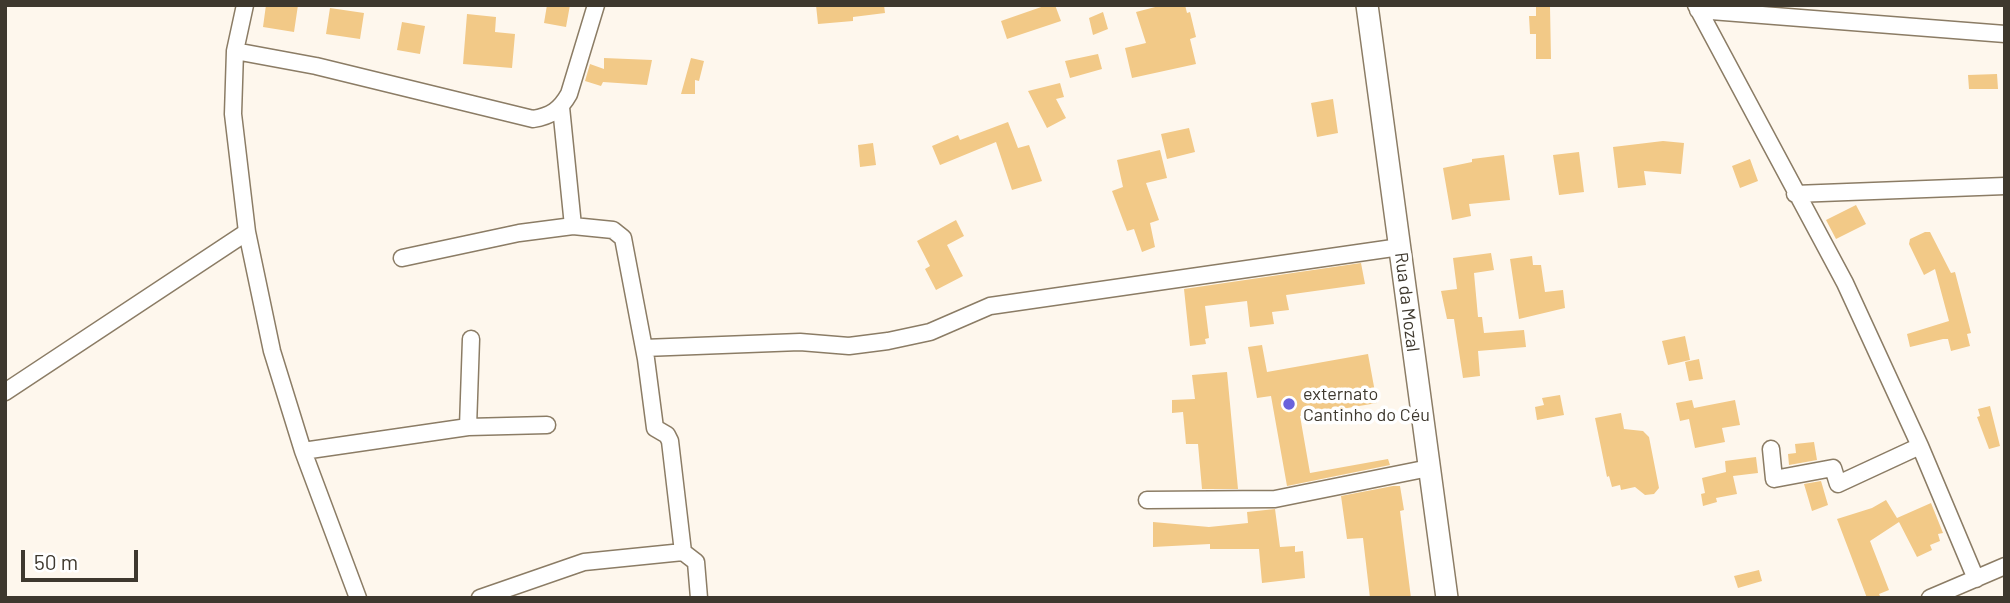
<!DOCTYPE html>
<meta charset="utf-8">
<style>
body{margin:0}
#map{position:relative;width:2010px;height:603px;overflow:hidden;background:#fef7ed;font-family:Barlow,sans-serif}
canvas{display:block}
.frame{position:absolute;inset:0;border:7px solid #3e382e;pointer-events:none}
.scale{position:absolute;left:21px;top:550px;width:117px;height:32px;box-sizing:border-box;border:4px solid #3e382e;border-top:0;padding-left:9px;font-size:21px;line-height:24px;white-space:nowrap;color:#3e382e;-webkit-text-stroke:5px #fff;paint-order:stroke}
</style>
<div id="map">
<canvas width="2010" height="603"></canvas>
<div class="frame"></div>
<div class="scale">50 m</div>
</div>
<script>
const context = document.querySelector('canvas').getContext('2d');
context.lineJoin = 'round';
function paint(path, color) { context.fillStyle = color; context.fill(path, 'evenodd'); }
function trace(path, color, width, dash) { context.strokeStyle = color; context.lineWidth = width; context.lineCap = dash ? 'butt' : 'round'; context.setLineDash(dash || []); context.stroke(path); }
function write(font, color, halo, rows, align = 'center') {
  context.font = font + ' Barlow,sans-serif'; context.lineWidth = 7; context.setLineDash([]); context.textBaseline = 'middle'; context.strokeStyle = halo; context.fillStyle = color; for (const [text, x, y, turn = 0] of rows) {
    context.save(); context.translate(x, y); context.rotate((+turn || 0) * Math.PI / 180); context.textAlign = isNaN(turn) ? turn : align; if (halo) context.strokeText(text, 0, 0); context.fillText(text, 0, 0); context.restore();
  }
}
const building = new Path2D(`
 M266 5H298L294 32 263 27Z
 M547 5H570L566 27 544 23Z
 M816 5H884L885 13 853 17V21L818 24Z
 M1047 5H1055L1061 21 1007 39 1001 21Z
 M1163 5H1185L1187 13 1190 12 1196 37 1190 39 1196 64 1132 78 1125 48 1146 43 1136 12Z
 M1536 7H1550L1551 59H1536V34H1530L1529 16H1536Z
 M330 8 364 13 360 39 326 34Z
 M1103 12 1108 29 1093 35 1089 18Z
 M467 14 496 17 495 32 515 34 512 68 463 64Z
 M402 22 425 26 420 54 397 50Z
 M1098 54 1102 69 1070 78 1065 61Z
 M604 58 652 60 647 85 603 82 601 86 585 81 590 64 604 69Z
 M691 58 704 61 699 81 695 80V94H681Z
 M1997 74 1998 89H1969L1968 75Z
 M1060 83 1064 97 1056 99 1066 118 1047 128 1028 91Z
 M1333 99 1338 133 1317 137 1311 103Z
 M1008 122 1018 148 1029 145 1042 181 1012 190 996 142 940 165 932 146 958 135 960 140Z
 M1189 128 1195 152 1167 159 1161 134Z
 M1663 141 1684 143 1681 174 1644 171 1646 185 1618 188 1613 147Z
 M873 143 876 165 860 167 858 145Z
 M1160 150 1167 178 1146 183 1159 220 1150 223 1155 247 1142 252 1134 229 1127 231 1112 191 1123 187 1117 160Z
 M1579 152 1584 192 1559 195 1553 155Z
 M1504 155 1510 200 1469 204 1471 216 1452 220 1443 168 1472 162V159Z
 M1750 159 1758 181 1740 188 1732 166Z
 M1856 205 1866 224 1836 239 1826 220Z
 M956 220 964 236 947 245 963 276 936 290 925 269 930 266 917 241Z
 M1925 232H1930L1951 273 1955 272 1971 333 1967 334 1970 346 1951 351 1948 339H1943L1910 347 1907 334 1949 321 1935 269 1924 275 1909 244 1910 239Z
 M1491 253 1494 270 1474 273 1478 317H1482L1484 333 1524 330 1526 347 1478 351 1480 376 1463 378 1454 319H1447L1441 291 1457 289 1453 258Z
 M1532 256 1533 265H1541L1545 292 1563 290 1565 308 1519 319 1510 259Z
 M1361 263 1365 284 1286 295 1289 310 1272 312 1274 324 1250 327 1247 301 1205 306 1209 338 1205 339 1206 344 1190 346 1184 289Z
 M1685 336 1690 360 1668 365 1662 341Z
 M1262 345 1267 372 1368 354 1377 403 1300 416 1310 473 1388 459 1390 465 1287 486 1271 396 1257 398 1248 347Z
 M1699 359 1703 379 1689 381 1685 362Z
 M1227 372 1238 489H1202L1198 444H1186L1183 412 1172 413V400L1195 399 1192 375Z
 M1560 395 1564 415 1537 420 1535 407 1544 405 1542 398Z
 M1692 400 1694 408 1735 400 1740 425 1722 428 1725 442 1695 448 1689 419 1680 421 1676 403Z
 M1990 406 2000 446 1989 449 1977 417 1980 416 1978 409Z
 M1621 413 1624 429 1643 431 1649 437 1659 488 1654 494 1645 495 1635 487 1621 490 1620 485 1612 487 1609 476 1607 477 1595 418Z
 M1814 442 1817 460 1789 465 1788 454 1796 453 1795 444Z
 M1756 457 1758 473 1733 476 1737 494 1716 498 1717 502 1703 506 1701 494 1705 493 1702 478 1726 472 1725 461Z
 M1821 481 1828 505 1812 511 1804 484Z
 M1393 486H1400L1404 510 1400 511 1411 598H1370L1363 538 1347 539 1341 496Z
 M1886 500 1897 518 1931 503 1943 533 1938 534 1940 541 1930 545 1932 550 1917 557 1899 522 1870 541 1889 590 1879 594 1881 598H1867L1837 519 1872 508Z
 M1275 509 1280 547 1295 546V552L1303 551 1305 578 1262 583 1259 549H1210V544L1153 547V522L1209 527 1248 523 1247 512Z
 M1759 570 1762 581 1738 588 1734 576Z`);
const minor = new Path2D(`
 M245 5 235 51 233 114 247 232 272 351 303 451 358 598
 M1696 5 1845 283 1920 446 1976 579
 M1698 10 2005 34
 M235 51 316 66 533 119C551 116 560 110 569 94L596 5
 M1795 194 2005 186
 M573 226 613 230 623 238 646 359 655 428 667 435 670 441 683 552
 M402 258 519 233 573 226 561 107
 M644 348 800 342 849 346 888 341 930 332 990 306 1400 247
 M5 392 247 232
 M468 427 547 425
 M1771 449 1774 479 1833 468 1838 484 1920 446
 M303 451 468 427 471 339
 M1147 500 1275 499 1429 468
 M480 598 584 562 683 552 696 562 699 598
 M1930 598 2005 566`);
const secondary = new Path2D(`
 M1367 5 1447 598`);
const markers = [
 [1289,404,7,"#6a62db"]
];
const streetNames = [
 ["Rua da Mozal",1407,302,83]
];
const poiNames = [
 ["externato",1303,394],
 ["Cantinho do Céu",1303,415]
];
paint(building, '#f2c987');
trace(minor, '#8b7c65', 19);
trace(secondary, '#8b7c65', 24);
trace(minor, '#fff', 16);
trace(secondary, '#fff', 21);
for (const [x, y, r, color] of markers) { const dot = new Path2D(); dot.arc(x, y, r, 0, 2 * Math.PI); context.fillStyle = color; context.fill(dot); trace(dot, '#fff', 2.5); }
write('18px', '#3e382e', '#fff', streetNames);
write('18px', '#3e382e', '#fff', poiNames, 'left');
</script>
